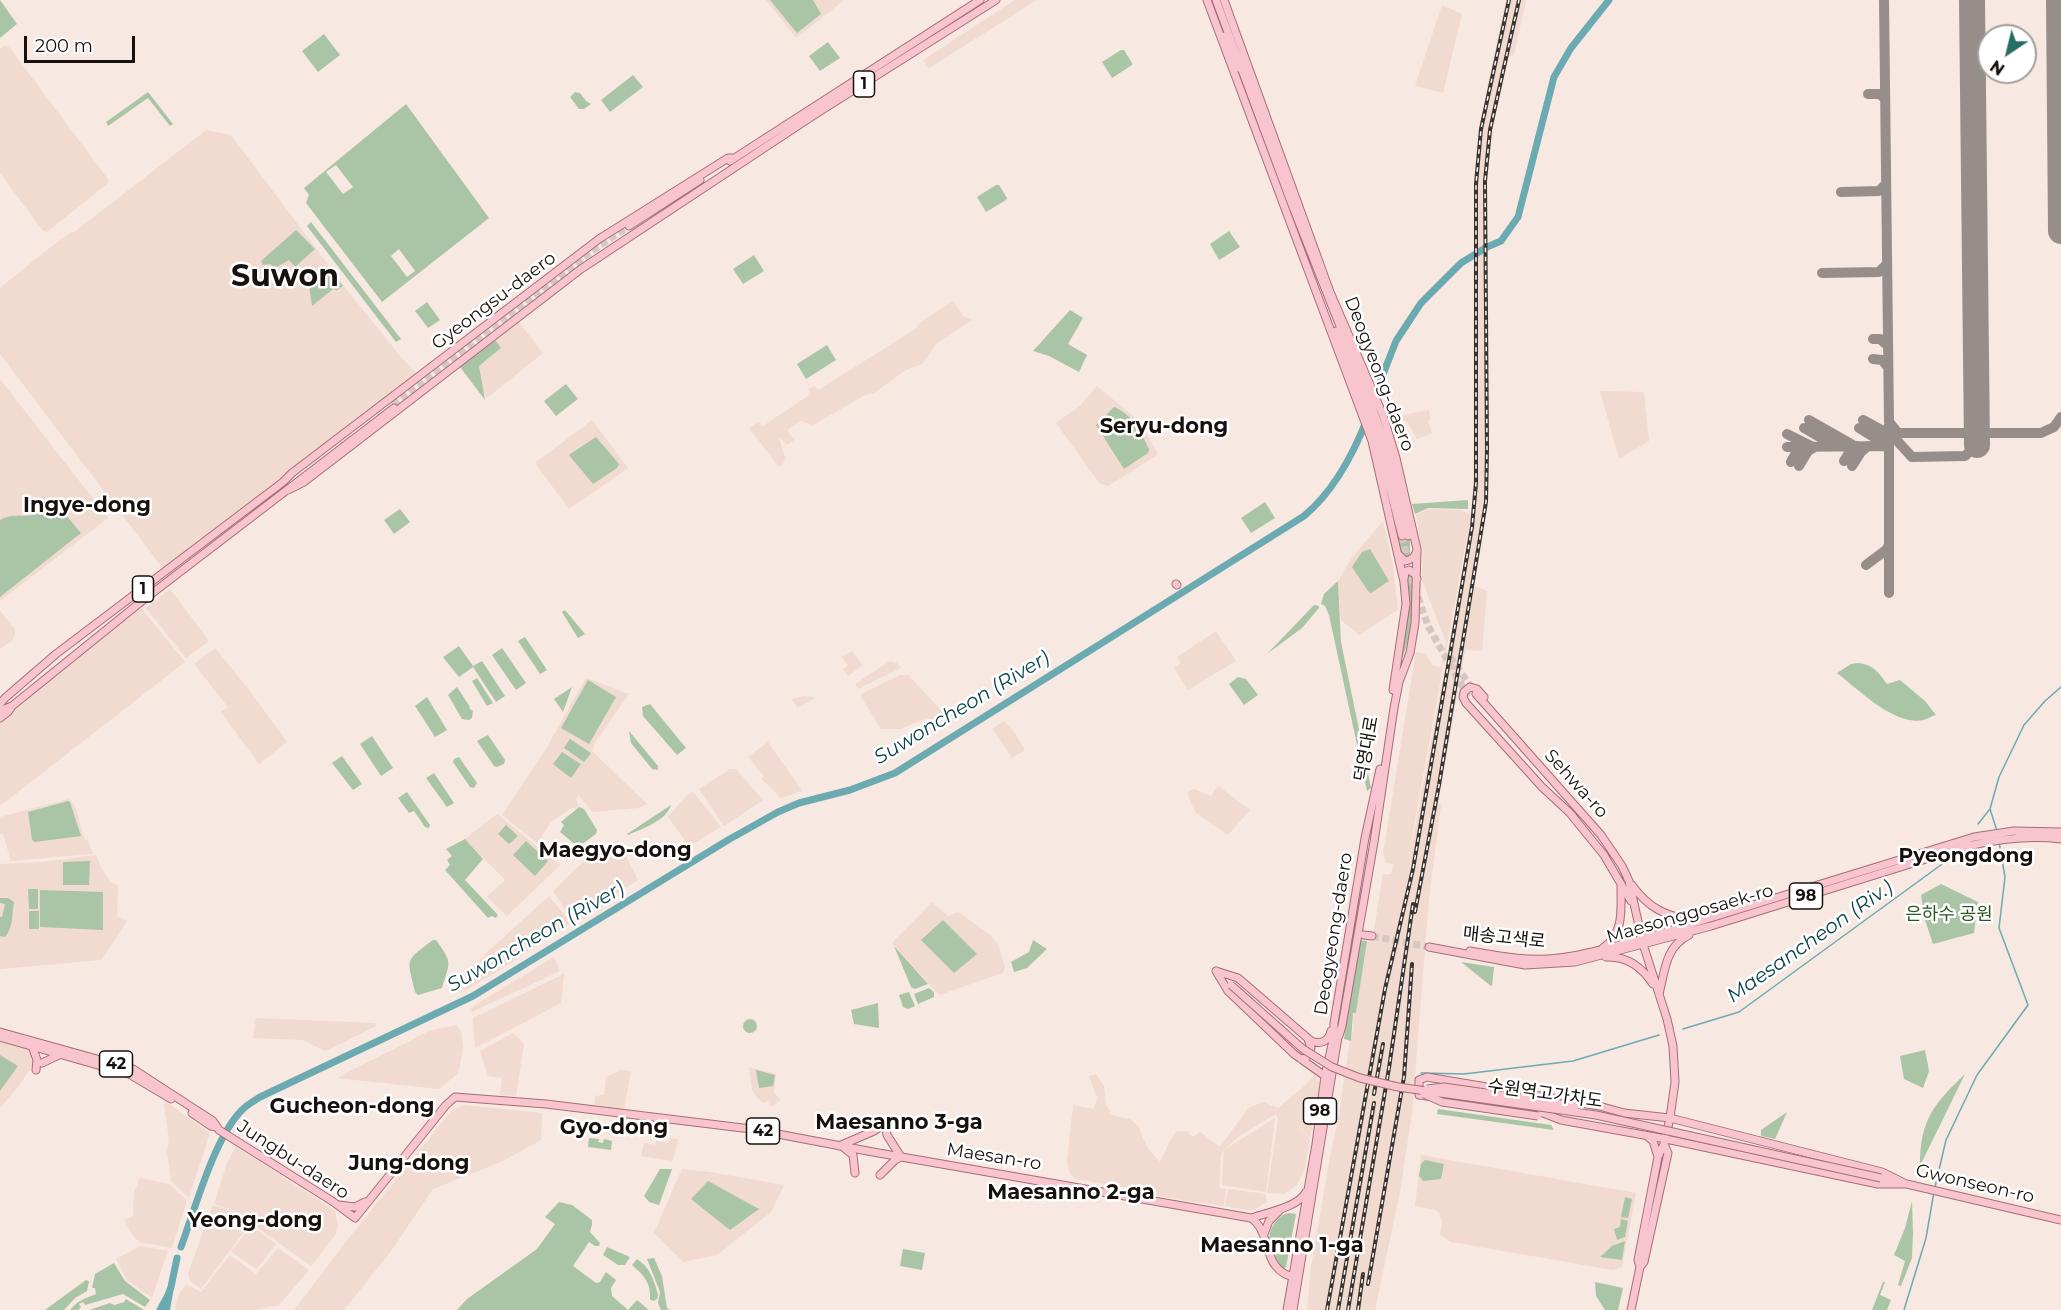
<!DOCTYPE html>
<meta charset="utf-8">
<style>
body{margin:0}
#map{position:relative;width:2061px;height:1310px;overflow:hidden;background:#f7e8e1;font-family:Montserrat,sans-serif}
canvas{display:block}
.north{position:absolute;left:1977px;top:24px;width:60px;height:60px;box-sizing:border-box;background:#fff;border:2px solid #a2a09f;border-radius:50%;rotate:215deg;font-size:16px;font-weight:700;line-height:24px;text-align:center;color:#16110f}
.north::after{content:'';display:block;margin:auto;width:21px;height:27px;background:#266d64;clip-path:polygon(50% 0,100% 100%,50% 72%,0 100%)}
.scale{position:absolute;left:24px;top:36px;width:111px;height:27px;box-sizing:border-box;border:3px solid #16110f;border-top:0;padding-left:8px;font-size:18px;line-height:21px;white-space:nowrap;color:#16110f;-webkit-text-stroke:4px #fff;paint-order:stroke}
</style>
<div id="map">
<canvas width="2061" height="1310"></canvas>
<div class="north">N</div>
<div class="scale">200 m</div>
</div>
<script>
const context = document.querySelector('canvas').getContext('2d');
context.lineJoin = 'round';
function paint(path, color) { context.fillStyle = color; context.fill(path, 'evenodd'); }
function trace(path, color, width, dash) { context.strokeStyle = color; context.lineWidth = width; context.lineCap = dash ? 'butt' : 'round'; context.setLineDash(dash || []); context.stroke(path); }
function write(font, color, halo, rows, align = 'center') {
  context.font = font + ' Montserrat,"Noto Sans KR",sans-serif'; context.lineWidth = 5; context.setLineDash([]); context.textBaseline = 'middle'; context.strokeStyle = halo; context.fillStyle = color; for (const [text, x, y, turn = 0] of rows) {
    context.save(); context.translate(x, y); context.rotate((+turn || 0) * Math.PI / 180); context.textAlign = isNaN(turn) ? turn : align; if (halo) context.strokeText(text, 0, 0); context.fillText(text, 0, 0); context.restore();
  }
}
const built = new Path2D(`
 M766 0H842L843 1 796 38Z
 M1015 0H1037L929 68 923 60Z
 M1506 0H1526L1514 55 1507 57 1501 88 1493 127 1486 193 1489 463 1486 516 1474 586 1487 591 1482 651 1465 650 1438 803 1441 805 1429 898 1412 1113 1400 1192 1375 1310H1307L1311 1267 1329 1162 1339 1114 1350 1040H1351L1354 1024H1352L1354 1013H1356L1367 941 1372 942 1383 874H1391L1393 864 1386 863 1383 853 1416 652 1426 654 1433 666 1441 667 1446 642 1422 580V554L1416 515 1428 509 1461 510 1470 515 1473 499 1474 181 1488 83ZM1470 520 1460 587 1407 870 1415 820Z
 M1442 5 1462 14 1443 93 1415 86Z
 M4 46 9 47 108 179V183L47 232 43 231 0 173V49Z
 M206 130 231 135 347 290 401 357 419 376 164 570 0 354V288L47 250 71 232 73 233Z
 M953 301 964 317 972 320 936 344 922 364 906 370 874 393 865 395 813 425 800 421 787 430 794 440 787 445 779 437 785 457 783 464 779 467 749 428 758 422 763 426 811 394 808 389 814 386 818 390 852 369 918 327 917 325Z
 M518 321 543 353 487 398 462 364Z
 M0 379 108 518 0 601Z
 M1097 386 1139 421 1157 452V455L1108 486 1100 484 1056 423 1080 406Z
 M1600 391 1644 392 1649 441 1619 459Z
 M1429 410 1430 420 1428 421 1432 433 1417 439 1408 423 1398 416Z
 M592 420 628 468 569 509 535 463Z
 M1383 521 1393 565 1398 610 1359 635 1341 620 1338 581 1353 556Z
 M170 589 209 641 186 658 146 608Z
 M141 608 185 662 0 806V719Z
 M0 611 15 629V635L12 641 0 649Z
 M1216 631 1236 661 1188 690 1174 668 1181 663 1177 657Z
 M215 648 250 691 287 742 259 764 221 712 228 707 194 664Z
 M852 651 863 665 848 676 843 669 848 666 842 657Z
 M890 661 897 663 901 668 858 689 855 684Z
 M900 675H908L952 722 944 729 927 718 901 729H881L860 695Z
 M586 678 629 694 597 740 592 751 647 804 638 808 593 812 578 795 576 800 579 806 570 809 552 821 537 843 502 815 543 754Z
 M804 696 815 698 798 708 792 699Z
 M1004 721 1015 733 1025 750 1012 758 992 729Z
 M768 742 802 791 781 798 762 779 764 776 748 757Z
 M730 769H736L763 800 724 826 699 789Z
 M1218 786 1250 810 1228 835 1195 812 1187 793 1194 789 1211 796Z
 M693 792 721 827 689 846 668 817 687 795Z
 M69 799 74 804 85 840 88 841 93 854 11 861 3 834H0V817Z
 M497 814 560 865 507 916 487 897 505 880 465 839Z
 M618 840 638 880 573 921 553 891 584 861Z
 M96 855 102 869 111 882 118 886 117 916 127 921 101 960 0 969V864L42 862Z
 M549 896 571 923 506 966 484 955Z
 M932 902 948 916 958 912 989 934 998 944 1005 967 1003 973 939 995 892 943Z
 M484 956 503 968 464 991 470 970Z
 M554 957 560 971 472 1012 471 1009 475 1005Z
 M564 974 561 1003 475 1048 473 1018Z
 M256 1018 375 1023 376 1026 325 1051 303 1040 253 1038Z
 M456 1025 461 1031 462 1038 463 1048 460 1065 457 1074 439 1089 337 1078 429 1031Z
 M513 1033 524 1044 516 1096 500 1095 502 1078 488 1076 480 1051Z
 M0 1041 29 1049 33 1064 19 1086 0 1108Z
 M749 1067 776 1074 774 1093 781 1100 771 1107 768 1101 763 1103 757 1098 752 1089Z
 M621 1070 631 1071 624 1109 594 1105 595 1096 604 1095 606 1077Z
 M1096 1074 1104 1086 1106 1105 1112 1115 1130 1119 1138 1126 1147 1147 1160 1162 1169 1143 1177 1131H1187L1193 1137 1200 1132 1220 1147 1248 1108 1263 1102 1278 1108 1301 1089 1315 1075 1319 1082V1093L1310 1138 1291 1116 1310 1140 1304 1171 1297 1185 1284 1194 1267 1193 1278 1120 1277 1115H1274L1238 1137 1225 1149 1275 1118 1266 1192 1222 1185 1224 1150 1221 1155 1219 1188 1226 1189 1224 1206 1181 1200 1150 1194 1141 1190 1075 1179 1070 1173 1067 1162 1073 1105 1094 1109 1097 1098 1089 1076Z
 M165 1101 210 1133 189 1198 171 1181 167 1152 169 1139 164 1105Z
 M464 1105 542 1113 541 1140 503 1161 433 1189 391 1251 344 1310H294L352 1234 452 1110Z
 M670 1138 678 1139 673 1161 641 1156 644 1143 655 1145 656 1141 669 1143Z
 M236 1146 335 1211 338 1226 336 1234 311 1266 233 1210 214 1204 227 1163Z
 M1421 1155 1636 1193 1622 1267 1613 1270 1451 1242 1440 1235 1442 1221 1439 1213 1435 1210 1415 1206Z
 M682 1169 710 1172 784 1185 771 1212 717 1255 683 1262 654 1233Z
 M140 1178 169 1184 187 1200 172 1248 140 1242 133 1236 124 1220 133 1216 134 1193Z
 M1228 1189 1266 1194 1267 1202 1252 1211 1225 1206Z
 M213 1205 233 1211 250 1224 201 1289 190 1281 188 1273Z
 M251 1226 276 1244 257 1269 231 1252Z
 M140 1246 168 1251 152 1298 127 1280 116 1259Z
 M278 1248 309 1270 279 1305 256 1310H175L179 1294 186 1284 201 1292 230 1255 256 1274Z`);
const green = new Path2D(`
 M0 0 17 24 0 38Z
 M770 0H813L821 14 797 33Z
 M324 34 340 55 318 72 302 51Z
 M828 42 840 58 820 71 809 56Z
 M1121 50H1124L1132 63V65L1112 78 1102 62Z
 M633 75 643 87 610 112 601 100Z
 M148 92 173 124 170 126 148 98 108 126 106 122Z
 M575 92 580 93 586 101 591 104 584 109H579L570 97Z
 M406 104 489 218 382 302 306 203 309 195 304 188ZM336 165 353 187 343 194 326 172ZM399 249 415 271 407 277 391 256Z
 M996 185H999L1007 198 1006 200 986 212 977 197Z
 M311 222 401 339 396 342 307 226Z
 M296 230 315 249 295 267 289 260 275 268 270 264 263 265 261 261Z
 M1229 231 1240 247 1219 260 1210 244Z
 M754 255 764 271 743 284 733 269Z
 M329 270 343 286 337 290 333 289 312 306 308 279Z
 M427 302 440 320 428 328 415 311Z
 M1070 310 1083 318 1068 344 1087 355 1079 372 1049 356 1033 351Z
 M492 336 501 348 479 366 485 400 457 363Z
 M827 345 836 360 806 379 797 364Z
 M566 384 578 399 556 416 544 401Z
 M1114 407C1133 415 1140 431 1149 449L1148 453 1124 469 1096 425Z
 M596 437 619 464 617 468 593 484 569 455Z
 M1468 500V509L1428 508 1415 514 1412 504Z
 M54 501 81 533 0 597V520C12 512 26 519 38 513 44 510 48 504 54 501Z
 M1265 502 1275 518 1251 533 1241 518Z
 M400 509 410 522 394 534 384 520Z
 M1410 536V556L1409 558H1403L1396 539Z
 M1370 549 1389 581 1371 593 1368 591 1352 567 1362 552Z
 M1408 574 1412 575C1415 603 1412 630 1403 657H1401L1404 577Z
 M1338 581 1341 642 1371 788 1367 791 1329 615 1325 606 1321 604 1324 594Z
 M1314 605 1319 606V608L1302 628 1267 654Z
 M565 610 585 634 578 638 562 612Z
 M525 637 547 670 540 674 518 641Z
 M459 646 473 666 482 661 505 696 496 702 473 667 459 677 443 657Z
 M502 648 526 683 516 690 492 655Z
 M1858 663C1873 664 1879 673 1887 684L1900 680 1925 701 1936 715C1932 716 1927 719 1923 720 1894 726 1858 689 1837 673L1851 664Z
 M1238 677 1246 679 1258 695 1244 705 1229 684Z
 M477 678 493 703 487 706 472 681Z
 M588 680 616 697 589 744 561 728Z
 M457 687 470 707 469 708 473 711 472 718 469 720 462 719 448 695Z
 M572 687 563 712 554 699Z
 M427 697 447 730 435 737 415 706Z
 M650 704 686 748 677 755 643 716 642 707Z
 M629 731 658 766V770L652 769 631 743Z
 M488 735 505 760 504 764 497 767 494 766 477 741Z
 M372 736 393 768 381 776 360 744Z
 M570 739 591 753 584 762 564 748Z
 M562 752 581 764 571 778 553 764Z
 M342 756 362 784 353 790 332 763Z
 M459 757 477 783 474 788 470 787 453 762 454 759Z
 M434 773 454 803 447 807 426 778Z
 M407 792 430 825 429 828 425 827 414 811 409 813 398 798Z
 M68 801 70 802 81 836 35 842 32 840 28 812Z
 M671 805C667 820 642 829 628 835L627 834Z
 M579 807 584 809 597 830 596 834 578 847 560 832 564 825 561 822Z
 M506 825 518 836 509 844 498 834Z
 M465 839 483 859 465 880 498 915 496 918 492 916 488 918 445 870 450 865 447 860 452 856 446 849Z
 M526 841 548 861 535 876 513 855Z
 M90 861 89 885H63V862Z
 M1941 884 1978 902 1974 933 1933 944 1925 920 1921 895Z
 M28 889H38V909H29Z
 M40 890 103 892V930L40 927Z
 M0 898H8L14 902C12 914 13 928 5 937L0 936V917H2L5 904 0 903Z
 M29 911H39V929H29Z
 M943 920 977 954 954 973 921 940Z
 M433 940H436C453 964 450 961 442 988L418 995 415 992C407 957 404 962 433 940Z
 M1033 940 1047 949 1027 968 1014 972 1011 962 1029 952Z
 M1358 940 1367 941 1356 1013H1353L1351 1041 1344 1039Z
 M894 946 928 984 915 989 911 987Z
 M1461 962 1494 967 1492 986H1491Z
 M929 988 934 992V997L918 1004 914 994Z
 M909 992 915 1006 908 1009 903 1007 899 995Z
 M878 1003 879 1028 854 1024 851 1010Z
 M743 1026a7 7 0 1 1 14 0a7 7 0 1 1-14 0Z
 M1925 1050 1929 1071 1923 1088 1904 1079 1900 1056Z
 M0 1055 18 1066 0 1091Z
 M756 1070 775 1075 773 1086 759 1088Z
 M1965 1074 1920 1166C1920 1119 1934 1104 1965 1074Z
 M1438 1109 1551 1125 1554 1130 1437 1114Z
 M1787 1112 1775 1139 1761 1136V1130Z
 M589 1138 599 1139 598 1142 603 1143 604 1139 612 1141 611 1150 588 1147Z
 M1425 1160 1444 1164 1441 1179 1423 1181 1419 1176 1421 1164Z
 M660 1169H672L659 1205 649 1202 644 1196Z
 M708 1181 759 1209 730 1230 691 1199Z
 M1625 1197 1632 1199 1628 1218 1621 1217Z
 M1912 1201 1913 1233 1912 1258 1901 1286 1898 1285 1905 1261 1894 1255 1905 1228Z
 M559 1202 572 1205 592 1220V1225L590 1232 600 1243 599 1246H595L589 1242 573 1266 596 1283 600 1282 606 1272 616 1280 611 1288 612 1296 628 1310 637 1300 649 1310H457L467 1299 537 1249 555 1224 545 1217Z
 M1289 1213 1296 1214 1286 1267 1283 1269C1273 1255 1263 1240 1274 1224 1278 1218 1282 1214 1289 1213Z
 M1621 1219 1628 1221 1625 1237 1617 1240 1614 1229 1620 1227Z
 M1625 1241 1622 1260 1600 1257 1612 1246Z
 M607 1247 630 1257 625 1265H618L603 1255Z
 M903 1249 925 1253 922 1270 900 1266Z
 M654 1258 662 1276 667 1308 670 1310H661L658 1303 660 1292 647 1259Z
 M637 1259C650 1267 654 1280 658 1295L657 1299 653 1301 650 1299C651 1283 644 1275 632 1265Z
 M114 1263 125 1281 150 1300 145 1307 123 1294 85 1305 83 1302 79 1304 81 1307 78 1310H70C78 1300 84 1299 96 1294L95 1288H92L95 1274Z
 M86 1280 89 1281 87 1291 75 1298 64 1310H45Z
 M1595 1282 1623 1288 1618 1310H1605L1596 1296Z
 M1883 1282H1885L1880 1295 1891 1300 1887 1310H1872Z
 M126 1299 144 1310H89L110 1303 114 1305 124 1302Z`);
const water = new Path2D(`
 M169 1286 174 1287 170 1310H156Z`);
const stream = new Path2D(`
 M1978 824 1990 809
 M1997 831 1990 809 1999 777 2024 725 2045 701 2061 687
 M1683 1029 1739 1012 1945 862
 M1421 1073 1464 1074 1573 1061 1659 1035
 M1935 1187 1946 1140 1977 1075 2028 1005 1999 928 2005 877 1999 842
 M1904 1310 1926 1238 1934 1192`);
const river = new Path2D(`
 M1373 400 1396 341 1421 303 1461 263 1487 247 1501 241 1518 217 1554 77 1571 48 1609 0
 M181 1247C195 1209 214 1139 241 1111 246 1105 254 1101 260 1097L473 996 728 840 778 812 799 803 850 790 895 773 1304 516C1334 491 1353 455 1367 419
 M163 1310 171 1287 177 1258`);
const taxiway = new Path2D(`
 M1884 0 1889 422 1898 433
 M1868 94H1880L1885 99
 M1841 192 1879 191 1886 184
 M1822 273 1879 272 1887 264
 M1873 339H1880L1888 346
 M1873 359 1882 360 1888 367
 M1809 420 1853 445
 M1863 420 1883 431 1887 430 1889 425
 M1804 428 1835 446
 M1859 428 1877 439 1883 438 1888 432
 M1889 432 1912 457 1965 456 1971 450 1977 437
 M1787 434 1811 446
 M1787 447 1884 446 1889 441
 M1844 461 1851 450 1856 446
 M1791 462 1797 451 1804 447
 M1799 466 1808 451 1815 447
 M1852 466 1861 452 1868 446
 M1866 565 1886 550 1889 545
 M1889 593V441L1893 435 1898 433H2041L2054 427 2061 417`);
const runway = new Path2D(`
 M1972 0 1977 445
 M2059 0 2061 231`);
const majorTunnel = new Path2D(`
 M393 405 595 249 629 226
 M1402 536 1413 583 1428 626 1470 700
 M1450 657 1473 690
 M1357 920 1362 890
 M1372 936 1429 947`);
const major = new Path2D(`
 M1207 0 1372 441 1404 582 1406 604 1393 690
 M1216 0 1291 202 1377 420 1391 464 1408 536
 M1224 0 1330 292 1383 415 1396 458 1417 549 1415 623 1410 653 1399 682 1394 708 1374 842 1342 1026 1339 1036
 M1225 36 1237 68
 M730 161 980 0
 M629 226 700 180
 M1336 331 1376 433 1402 536
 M288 490 304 482 581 269 814 115 996 0
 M1398 554 1405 561C1412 560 1415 557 1417 550
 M1404 579 1405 572 1409 570 1415 574 1417 579
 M1176 584 1177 585
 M1476 694 1601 835 1622 866 1629 881 1643 944 1667 1019 1673 1046 1675 1082 1670 1118 1664 1144 1658 1157 1638 1260 1640 1267 1631 1310
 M1484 697 1477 689 1470 687 1464 692 1463 697 1466 703 1542 787 1572 815
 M0 704 5 698 56 654 283 482 292 473 599 239 728 158H732
 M0 711 12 706 142 601 394 408
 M0 718 8 712 12 706
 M1569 812 1604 855 1631 901
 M1632 885C1649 909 1665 915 1692 921
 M1364 935 1372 936
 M1429 947 1525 965 1575 962 1711 926 1968 846C1999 839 2029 835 2061 839
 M1603 948C1624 934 1621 910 1621 887
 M1470 951C1499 956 1530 962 1559 958 1587 955 1615 946 1642 939L1974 837 2014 831 2061 832
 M1606 957C1627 956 1642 967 1653 984
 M1216 971 1238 978 1311 1041C1321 1045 1329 1041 1331 1031
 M1216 971 1228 991 1294 1054 1325 1076
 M1659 994C1665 971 1665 947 1689 935
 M0 1032 133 1069 213 1121 219 1130 332 1201 355 1218 446 1105 455 1097 546 1104 751 1129 873 1152 1251 1218C1274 1233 1259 1272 1298 1278
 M1334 1035V1023L1365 838 1380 769
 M0 1037 129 1074 171 1099
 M32 1046 37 1060 36 1070
 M1301 1059 1306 1058 1311 1048 1308 1039
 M42 1063 61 1054
 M1427 1077 1599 1106 1624 1113 1670 1118 1882 1172 1906 1184H1878L1666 1139 1561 1120 1538 1111 1419 1095V1080Z
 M192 1113 211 1126 216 1127
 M1647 1136 1653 1141 1658 1157
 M839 1146 874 1131 885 1123 887 1135 901 1157
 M844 1148 853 1155 855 1173
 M880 1175 895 1160 901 1157
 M1881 1178 2061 1220
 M339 1205 355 1207 365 1202
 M1251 1218C1266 1213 1299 1207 1306 1192
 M1264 1234 1269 1221 1279 1211
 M1640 1267 1644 1262 1668 1153 1664 1144
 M1287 1310 1316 1144 1325 1076 1335 1031
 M1293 1310 1339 1031`);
const rail = new Path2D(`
 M1415 912 1439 785 1486 502 1487 449 1485 181 1490 130 1519 0
 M1374 1094 1383 1044
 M1368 1284 1404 1077 1412 964
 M1327 1310 1385 989 1413 869 1472 527 1476 483V184L1481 129 1509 0
 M1338 1310 1374 1103
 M1348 1310 1389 1068 1413 904
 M1358 1310 1363 1274`);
const majorBridge = new Path2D(`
 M1231 985 1303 1049 1332 1067 1360 1078 1398 1087 1596 1115 1881 1178
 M1427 1089 1444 1087 1576 1106
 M1424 1094 1442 1102 1538 1116`);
const shields = [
 [864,84,21],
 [143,589,21],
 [1806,896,33],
 [116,1064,33],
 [1320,1111,33],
 [763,1131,33]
];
const shieldNames = [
 ["1",864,84],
 ["1",143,589],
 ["98",1806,896],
 ["42",116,1064],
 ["98",1320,1111],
 ["42",763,1131]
];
const streetNames = [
 ["Gyeongsu-daero",494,301,-37],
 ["Deogyeong-daero",1379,374,69],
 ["덕영대로",1367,749,-80],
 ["Sehwa-ro",1576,784,48],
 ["Maesonggosaek-ro",1690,914,-16],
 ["Deogyeong-daero",1334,934,-81],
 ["매송고색로",1504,938,6],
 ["수원역고가차도",1545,1094,8],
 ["Maesan-ro",994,1157,9],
 ["Jungbu-daero",293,1160,33],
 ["Gwonseon-ro",1975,1184,13]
];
const parkNames = [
 ["은하수 공원",1949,915]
];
const waterNames = [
 ["Suwoncheon (River)",962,708,-31],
 ["Suwoncheon (River)",536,937,-30],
 ["Maesancheon (Riv.)",1810,942,-35]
];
const neighbourhoodNames = [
 ["Pyeongdong",1966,856]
];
const quarterNames = [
 ["Seryu-dong",1164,427],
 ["Ingye-dong",87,506],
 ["Maegyo-dong",615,851],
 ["Gucheon-dong",352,1107],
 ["Maesanno 3-ga",899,1123],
 ["Gyo-dong",614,1128],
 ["Jung-dong",409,1164],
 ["Maesanno 2-ga",1071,1193],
 ["Yeong-dong",255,1221],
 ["Maesanno 1-ga",1282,1246]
];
const townNames = [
 ["Suwon",285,277]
];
paint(built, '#f1dad0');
paint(green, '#aac5a6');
paint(water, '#6caab2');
trace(stream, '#6caab2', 1.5);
trace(river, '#6caab2', 7);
trace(taxiway, '#988e89', 10);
trace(runway, '#988e89', 26);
trace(majorTunnel, '#d5c8c2', 7, [7, 3.5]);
trace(major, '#a66d76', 9);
trace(major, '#f8c5ce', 7);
trace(rail, '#3a3431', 4);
trace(rail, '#fff', 1.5, [4.5]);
trace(majorBridge, '#a66d76', 9, []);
trace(majorBridge, '#f8c5ce', 7);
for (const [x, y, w] of shields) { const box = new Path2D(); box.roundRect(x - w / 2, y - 13, w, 26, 4.5); context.fillStyle = '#fff'; context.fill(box); trace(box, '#16110f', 1.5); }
write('bold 16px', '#16110f', null, shieldNames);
write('18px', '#16110f', '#fff', streetNames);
write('18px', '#295623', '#fff', parkNames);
write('italic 20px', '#0b454c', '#fff', waterNames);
write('bold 20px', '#16110f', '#fff', neighbourhoodNames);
write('bold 21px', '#16110f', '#fff', quarterNames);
write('bold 30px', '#16110f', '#fff', townNames);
</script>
